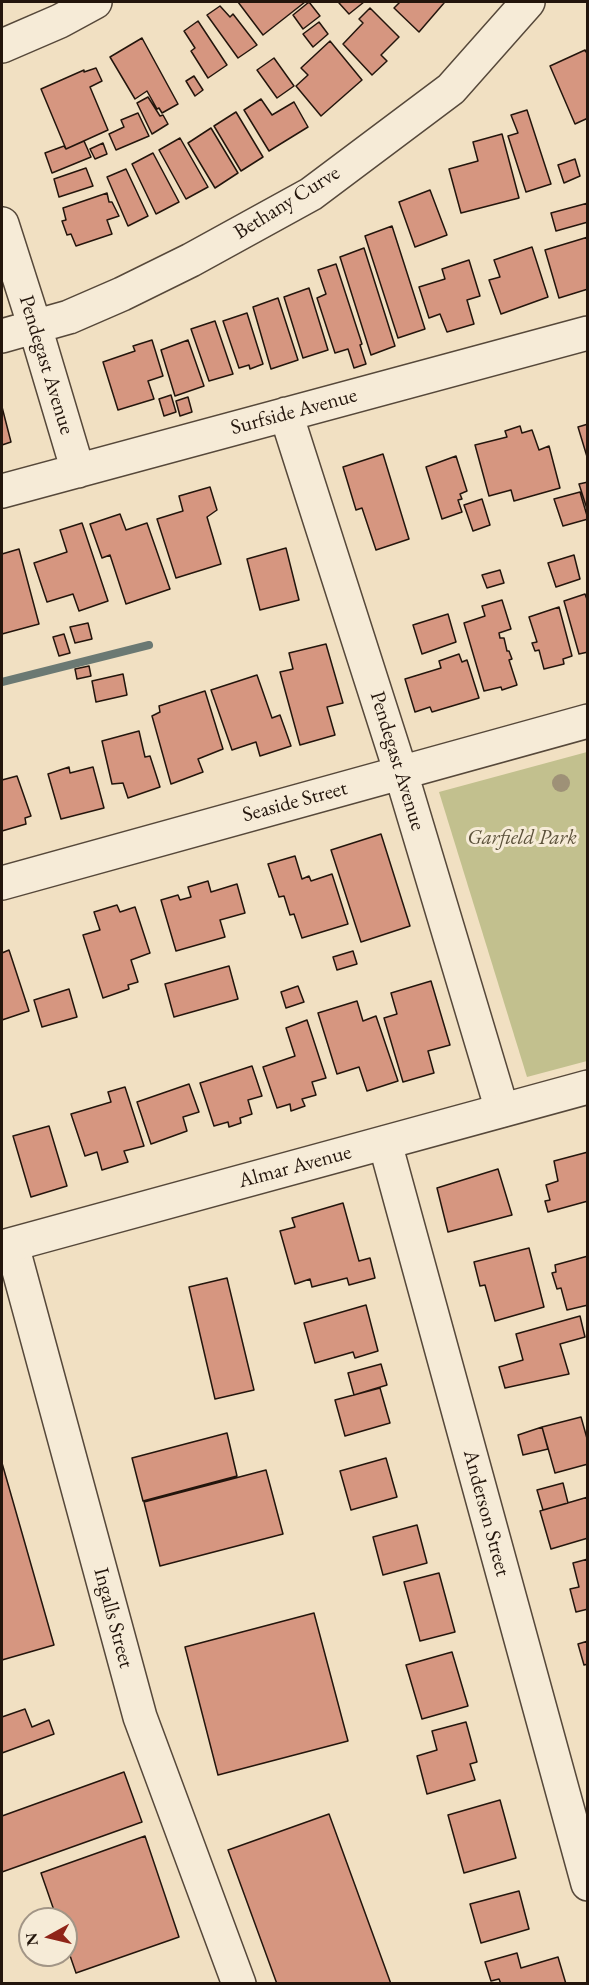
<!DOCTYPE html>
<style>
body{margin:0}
#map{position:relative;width:589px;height:1985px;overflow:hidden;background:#f1e0c2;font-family:"EB Garamond",serif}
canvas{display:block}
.frame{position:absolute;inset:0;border:3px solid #23150c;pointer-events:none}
.north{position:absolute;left:18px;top:1907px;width:60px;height:60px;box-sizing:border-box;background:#f6ebd7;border:2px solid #a29586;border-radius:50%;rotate:262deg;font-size:16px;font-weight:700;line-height:24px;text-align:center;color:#23150c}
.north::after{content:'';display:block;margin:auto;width:21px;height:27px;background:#8f2418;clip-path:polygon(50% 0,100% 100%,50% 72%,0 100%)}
</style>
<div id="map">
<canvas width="589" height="1985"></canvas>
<div class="frame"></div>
<div class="north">N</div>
</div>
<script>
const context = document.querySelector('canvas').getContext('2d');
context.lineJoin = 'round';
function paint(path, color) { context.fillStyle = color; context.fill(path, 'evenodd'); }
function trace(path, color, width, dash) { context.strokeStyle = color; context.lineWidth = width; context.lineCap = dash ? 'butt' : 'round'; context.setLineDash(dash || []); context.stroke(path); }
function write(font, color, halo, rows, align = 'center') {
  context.font = font + ' "EB Garamond",serif'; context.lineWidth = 6; context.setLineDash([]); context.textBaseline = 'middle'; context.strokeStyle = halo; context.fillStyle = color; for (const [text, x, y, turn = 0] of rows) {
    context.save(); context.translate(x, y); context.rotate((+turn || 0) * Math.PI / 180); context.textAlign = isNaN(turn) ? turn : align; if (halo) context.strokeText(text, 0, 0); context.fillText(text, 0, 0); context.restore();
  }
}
const green = new Path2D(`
 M587 752V1061L527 1077 439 792Z`);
const stream = new Path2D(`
 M2 682 149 645`);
const building = new Path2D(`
 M238 2H305L263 35Z
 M309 2 320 16 303 29 293 15Z
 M341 2H364L349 14 339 3Z
 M400 2H443L444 3 419 32 394 8Z
 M220 6 230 17 233 14 257 45 238 58 207 15Z
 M370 8 399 37 381 55 387 61 372 75 343 44 363 23 359 19Z
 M198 21 227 65 208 78 191 51 195 48 184 31Z
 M319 22 328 34 313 47 303 34Z
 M142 38 178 104 162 113 159 108 157 109 147 91 135 99 110 57Z
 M330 41 362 80 321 116 296 86 308 75 301 68Z
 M585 50 588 55V118L575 124 550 66Z
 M274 58 294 86 277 98 257 70Z
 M96 68 102 81 90 87 108 130 66 149 41 89 84 70V72Z
 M194 76 203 90 195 96 186 81Z
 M148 97 160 116 163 115 168 124 152 134 137 103Z
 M261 99 272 115 294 102 308 127 269 151 244 110Z
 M527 110 551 184 526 192 508 136 518 133 511 115Z
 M236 112 263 157 241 171 214 126Z
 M138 113 149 136 116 150 109 134 124 127 121 120Z
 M211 128 238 173 215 188 188 143Z
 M502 134 519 198 461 213 449 169 478 161 473 142Z
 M180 138 208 187 186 199 159 150Z
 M84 141 91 157 52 173 45 153 64 146 66 149Z
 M103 143 107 154 95 159 90 149Z
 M153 153 179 202 156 214 132 164Z
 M575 159 580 176 564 183 558 165Z
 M86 168 93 186 59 197 54 179Z
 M126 169 148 216 128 226 107 177Z
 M430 190 447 235 415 247 399 202Z
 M107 193 109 202H112L119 216 107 220 112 234 76 246 71 234 67 235 62 221 66 220 63 208Z
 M588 203V222L556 231 551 213Z
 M392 226 425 329 398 338 365 236Z
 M588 237V289L559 298 545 250Z
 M532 247 548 297 501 314 489 280 500 277 494 260Z
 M364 248 395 346 371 355 340 257Z
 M469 260 480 296 467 300 474 324 447 332 440 314 429 318 419 287 445 279 442 269Z
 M336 264 362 344 360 345 366 364 354 368 348 349 335 353 317 298 326 294 318 270Z
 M309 288 328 350 303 358 284 297Z
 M278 298 298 360 271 369 253 307Z
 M247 313 263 364 250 369 249 365 239 368 223 321Z
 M215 321 233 374 209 381 191 329Z
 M152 340 163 376 148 381 154 399 118 410 103 362 135 351 133 346Z
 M188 340 204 386 175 396 161 350Z
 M171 395 176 412 164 416 159 399Z
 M188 397 192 412 180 416 176 401Z
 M2 407 11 442 2 445Z
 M588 424V460L578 427Z
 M520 426 522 433 532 430 539 450 549 446 560 488 514 501 511 490 489 496 475 445 507 437 505 431Z
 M383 454 409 539 376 550 362 508 356 510 343 467Z
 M456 456 467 491 460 494 462 499 458 500 462 512 442 519 426 467Z
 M588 482V512L579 484Z
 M210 487 217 510 207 517 221 564 176 578 157 519 183 511 179 496Z
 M580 492 588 519 563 526 554 499Z
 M482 499 490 525 473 531 464 505Z
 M120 514 126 530 147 523 170 589 126 604 110 555 102 558 90 524Z
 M82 523 108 601 79 611 73 594 47 602 34 563 67 552 60 530Z
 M286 548 299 600 260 610 247 559Z
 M19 549 39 624 2 634V554Z
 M574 555 580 579 556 587 548 563Z
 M500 570 504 583 487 588 482 575Z
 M585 594 588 602V652L579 654 564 601Z
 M502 600 511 629 499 633 500 638H504L507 651H509L512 659 509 660 517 685 502 690 501 687 484 691 464 623 485 616 482 606Z
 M559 607 572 656 563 659 564 664 544 669 539 650 535 651 532 643 537 642 529 617Z
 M448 614 456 642 422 654 413 625Z
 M88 623 92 639 75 643 70 627Z
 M64 634 70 653 59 656 53 637Z
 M326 644 343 703 327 707 335 735 300 745 280 672 293 669 289 653Z
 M459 654 462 662 467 660 479 698 432 712 430 707 415 712 405 679 441 668 439 661Z
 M89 666 91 676 77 679 75 669Z
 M123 674 127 695 96 702 92 681Z
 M257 675 272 718 280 715 291 746 260 756 256 742 232 750 211 690Z
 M205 691 223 749 198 759 203 772 171 784 152 716 160 712 159 706Z
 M139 731 145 757 150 756 160 787 128 798 123 783 112 784 102 741Z
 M69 767 70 773 93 767 104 808 61 819 48 774Z
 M17 776 31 816 25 818 26 824 2 831V780Z
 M381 834 410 926 361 942 331 850Z
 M295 856 302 879 309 876 311 881 332 874 348 924 302 938 294 914 290 915 284 896 279 897 268 864Z
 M208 881 211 892 237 884 245 913 220 920 225 937 176 951 161 900 178 895 180 900 191 897 188 887Z
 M117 905 120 912 135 907 150 953 131 960 138 982 128 985 129 989 103 998 83 935 100 930 94 912Z
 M9 950 29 1011 2 1020V953Z
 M353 951 357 964 337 970 333 957Z
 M229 966 238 999 174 1017 165 984Z
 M431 981 450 1045 428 1051 434 1073 403 1082 384 1018 397 1014 391 993Z
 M298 986 304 1002 286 1008 281 992Z
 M69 989 77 1017 42 1027 34 1000Z
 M357 1001 363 1021 376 1016 398 1081 367 1091 359 1067 337 1074 318 1013Z
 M307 1020 326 1078 312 1082 316 1095 302 1099 305 1106 291 1111 290 1104 277 1108 263 1067 295 1056 286 1028Z
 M252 1066 262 1096 248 1100 252 1114 240 1118 241 1123 229 1127 228 1122 214 1126 200 1083Z
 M189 1084 199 1112 183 1117 187 1131 151 1144 137 1102Z
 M125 1087 144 1146 124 1151 128 1162 102 1170 97 1152 85 1156 71 1114 111 1102 108 1092Z
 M49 1126 67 1186 31 1197 13 1136Z
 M588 1152V1201L548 1212 545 1201 550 1200 546 1185 558 1181 554 1161Z
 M498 1169 512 1215 448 1232 437 1188Z
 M343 1203 359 1261 370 1258 375 1278 349 1285 347 1278 312 1287 310 1279 295 1284 280 1231 295 1227 292 1218Z
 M529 1248 544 1307 495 1321 485 1285 480 1286 474 1262Z
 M588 1256V1305L567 1310 561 1288 557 1289 552 1273 556 1272 555 1265Z
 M227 1278 254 1390 215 1399 189 1287Z
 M366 1305 378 1351 355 1358 353 1352 315 1363 304 1323Z
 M580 1316 585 1337 560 1344 569 1374 505 1388 499 1367 523 1360 516 1334Z
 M381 1364 387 1385 354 1395 348 1373Z
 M380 1388 390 1423 345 1436 335 1400Z
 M581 1417 588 1442V1464L555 1473 542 1427Z
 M542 1427 548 1449 523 1455 518 1435Z
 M227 1433 237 1476 143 1501 132 1458Z
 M386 1458 397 1497 351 1510 340 1471Z
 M2 1463 54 1645 2 1660Z
 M266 1470 283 1534 160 1566 144 1502Z
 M563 1483 568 1503 543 1510 537 1490Z
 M588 1497V1538L551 1549 540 1511Z
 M417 1525 427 1563 383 1575 373 1537Z
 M588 1559V1609L576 1612 570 1589 579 1587 573 1563Z
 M439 1573 455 1632 420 1641 404 1582Z
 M314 1613 348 1741 218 1775 185 1647Z
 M588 1641V1664L584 1665 578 1644Z
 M452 1652 468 1706 422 1719 406 1665Z
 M25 1709 32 1727 49 1720 54 1734 2 1753V1717Z
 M466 1722 477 1762 470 1764 475 1780 427 1794 417 1756 437 1750 432 1731Z
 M124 1772 142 1822 2 1872V1816Z
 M500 1800 516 1858 464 1873 448 1815Z
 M329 1814 391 1984H277L228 1850Z
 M145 1836 179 1937 76 1973 66 1944V1919H57L41 1873Z
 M519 1891 529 1929 481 1943 470 1904Z
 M517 1953 521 1968 558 1957 566 1984H501L499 1979 491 1981 485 1962Z`);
const minor = new Path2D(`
 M2 46 60 21 95 2
 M2 224 35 327 78 471
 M2 336 69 317 122 294 191 260 311 194 451 89 528 2
 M286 414 401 773 502 1110
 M2 491 588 333
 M2 883 588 721
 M385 1143 588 1884
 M12 1245 140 1717 239 1984`);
const tertiary = new Path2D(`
 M2 1247 588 1087`);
const trees = [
 [561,783]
];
const streetNames = [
 ["Bethany Curve",287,203,-32],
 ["Pendegast Avenue",46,365,73],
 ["Surfside Avenue",294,412,-15],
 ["Pendegast Avenue",397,761,73],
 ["Seaside Street",295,802,-15],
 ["Almar Avenue",295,1167,-15],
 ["Anderson Street",486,1513,75],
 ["Ingalls Street",113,1618,75]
];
const parkNames = [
 ["Garfield Park",522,838]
];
paint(green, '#c2c08e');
trace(stream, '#6b7973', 8);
paint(building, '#d69680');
trace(building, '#23150c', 1.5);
trace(minor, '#56483a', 36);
trace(tertiary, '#56483a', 36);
trace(minor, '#f6ebd7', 33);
trace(tertiary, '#f6ebd7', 33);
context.fillStyle = '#9e9177';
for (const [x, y] of trees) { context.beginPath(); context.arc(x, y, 9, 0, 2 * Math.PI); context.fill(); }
write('21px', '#23150c', '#f6ebd7', streetNames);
write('italic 21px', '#5b513a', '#f6ebd7', parkNames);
</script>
